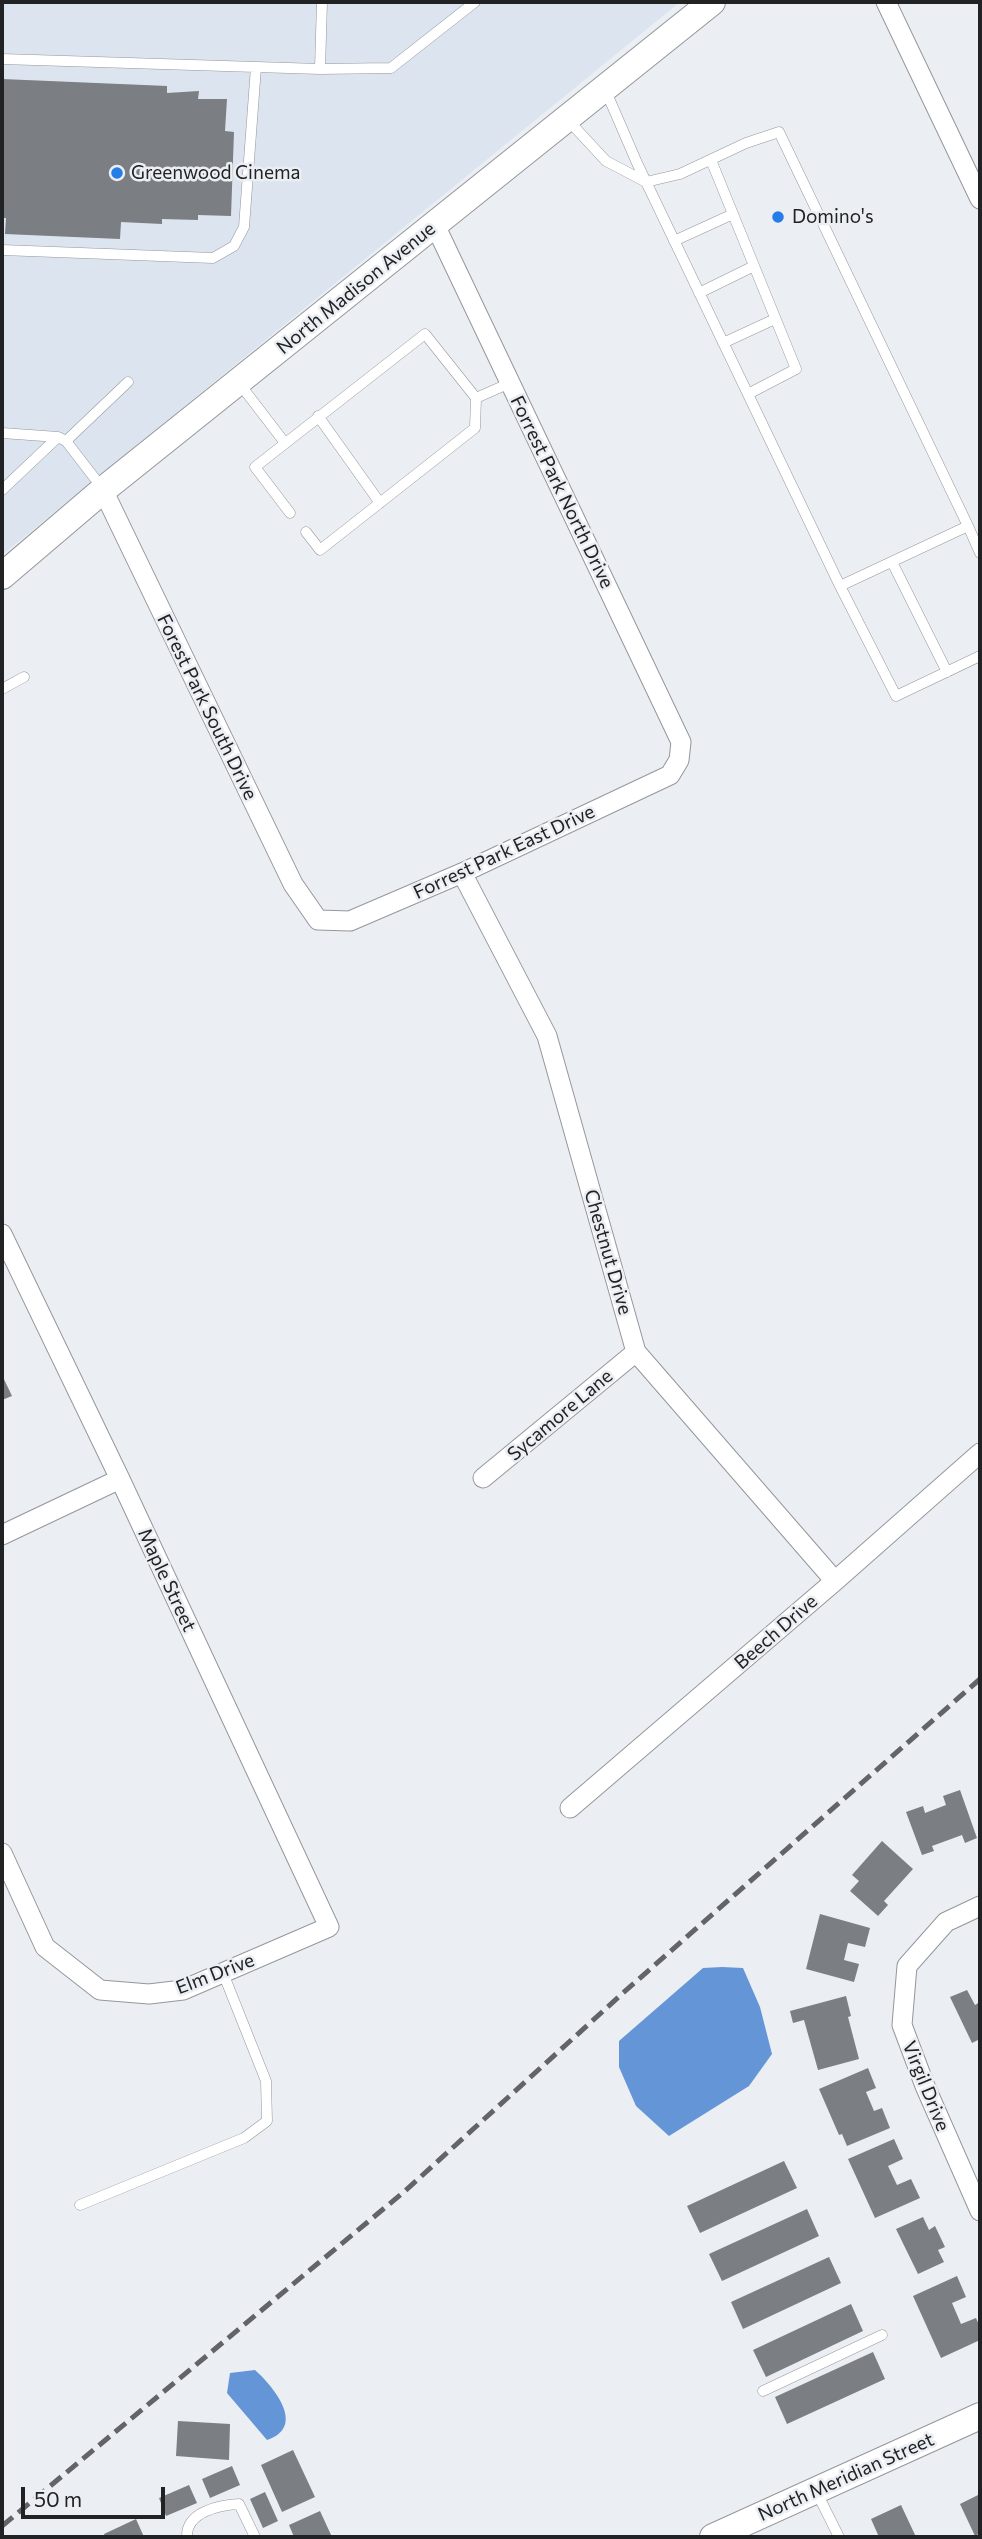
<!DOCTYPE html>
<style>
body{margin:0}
#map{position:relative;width:982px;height:2539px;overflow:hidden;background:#ebeef3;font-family:Commissioner,sans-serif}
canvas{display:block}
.frame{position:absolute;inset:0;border:4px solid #202223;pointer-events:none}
.scale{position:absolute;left:21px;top:2487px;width:144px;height:32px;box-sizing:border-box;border:4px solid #202223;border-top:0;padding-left:9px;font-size:21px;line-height:24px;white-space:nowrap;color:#202223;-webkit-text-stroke:5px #ebeef3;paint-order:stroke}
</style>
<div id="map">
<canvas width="982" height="2539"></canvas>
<div class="frame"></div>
<div class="scale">50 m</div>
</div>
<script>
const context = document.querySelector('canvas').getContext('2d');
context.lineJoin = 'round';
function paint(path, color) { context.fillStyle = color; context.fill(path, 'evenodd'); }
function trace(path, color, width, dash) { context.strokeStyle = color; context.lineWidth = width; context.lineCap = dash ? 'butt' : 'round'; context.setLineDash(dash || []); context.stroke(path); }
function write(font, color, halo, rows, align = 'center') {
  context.font = font + ' Commissioner,sans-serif'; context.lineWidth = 5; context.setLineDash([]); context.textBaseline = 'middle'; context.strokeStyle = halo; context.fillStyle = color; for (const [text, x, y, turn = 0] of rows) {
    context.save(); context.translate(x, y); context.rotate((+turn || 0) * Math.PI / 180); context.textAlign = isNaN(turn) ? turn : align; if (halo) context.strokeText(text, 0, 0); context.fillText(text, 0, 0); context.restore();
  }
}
const built = new Path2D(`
 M2 2H680L2 555Z`);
const water = new Path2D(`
 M722 1967 743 1968 760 2007 772 2054 749 2086 669 2136 636 2106 619 2067V2041L703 1968Z
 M255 2370C274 2387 307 2427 267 2440L227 2393 230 2373Z`);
const building = new Path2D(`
 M2 79 167 86V93L199 91 198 99H227L225 131 234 132 231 216 198 215V220L162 219V224L121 222 120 239 5 234 6 218H2Z
 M2 1375 12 1396 2 1400Z
 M960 1790 977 1838 965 1843 962 1835 932 1846 934 1851 922 1855 906 1812 923 1806 925 1813 946 1805 943 1796Z
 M882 1841 913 1869 884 1901 888 1905 878 1916 850 1891 859 1881 852 1875Z
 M820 1914 870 1928 865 1947 848 1943 844 1960 859 1964 854 1982 806 1969Z
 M967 1990 975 2005 980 2002V2039L972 2043 950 1997Z
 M846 1996 851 2016 848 2017 859 2059 818 2070 804 2020 793 2023 790 2011Z
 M868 2068 876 2088 866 2092 874 2111 882 2108 890 2128 847 2146 842 2134 839 2135 819 2089Z
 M894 2139 903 2159 888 2166 897 2185 911 2179 920 2198 875 2218 848 2159Z
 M784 2161 797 2188 700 2233 687 2206Z
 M807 2209 819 2236 722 2281 709 2254Z
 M923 2217 929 2230 935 2226 945 2247 938 2250 944 2262 918 2274 896 2229Z
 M829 2257 841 2283 743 2329 731 2302Z
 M957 2276 966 2297 952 2303 961 2324 976 2318 980 2327V2340L941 2358 913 2296Z
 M851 2304 863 2331 766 2377 753 2350Z
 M873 2352 885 2379 787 2424 775 2397Z
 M178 2421 230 2424 229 2460 176 2456Z
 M293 2450 315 2497 282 2512 261 2465Z
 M232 2466 240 2485 210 2498 202 2479Z
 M189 2485 197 2503 166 2516 159 2498Z
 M265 2492 278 2521 263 2528 250 2499Z
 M980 2494V2533L975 2536 960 2504Z
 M901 2505 916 2537H879L871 2519Z
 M320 2511 332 2537H294L289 2525Z
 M136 2519 144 2537H105L104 2534Z`);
const service = new Path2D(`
 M2 59 320 69 391 68 475 2
 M320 69 322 2
 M605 89 637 163 840 586 896 696 980 656
 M567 119 606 161 646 182 680 174 746 143 779 132 968 526 840 586
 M711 160 796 369 748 394
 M674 241 733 214
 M2 250 213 258 234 246 244 227 256 67
 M699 293 754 266
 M723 343 775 319
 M239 383 285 443
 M318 416 380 503
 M2 433 58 437 66 441 103 489
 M66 441 128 382
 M2 490 58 437
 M290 513 255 467 425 334 476 398 510 383
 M968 526 980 553
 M306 532 320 550 475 428 476 398
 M892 562 947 672
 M2 689 24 677
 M80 2205 244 2138 267 2121 266 2081 223 1973
 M763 2391 882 2335
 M816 2491 839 2537
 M187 2537C186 2512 219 2505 239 2504L255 2537`);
const minor = new Path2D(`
 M886 2 980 199
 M103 490 293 884 318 920 350 921 462 873 670 775 679 760 681 742 435 225
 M462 873 547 1036 636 1352 835 1581
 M2 1234 120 1479 329 1927 183 1990 149 1994 100 1990 45 1947 2 1853
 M483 1478 636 1352
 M2 1535 120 1479
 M570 1808 835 1581 980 1453
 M980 1906 946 1922 907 1966 902 2025 925 2086 980 2211`);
const secondary = new Path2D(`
 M2 576 103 490 712 2
 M713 2537 980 2416`);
const rail = new Path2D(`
 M2 2526 405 2191 623 1993 980 1679`);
const markers = [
 [117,173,7,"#257de7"],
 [778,217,7,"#257de7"]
];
const poiNames = [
 ["Greenwood Cinema",131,173],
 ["Domino's",792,217]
];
const streetNames = [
 ["North Madison Avenue",356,288,-39],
 ["Forrest Park North Drive",562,492,64],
 ["Forest Park South Drive",207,707,64],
 ["Forrest Park East Drive",504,852,-25],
 ["Chestnut Drive",608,1252,74],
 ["Sycamore Lane",560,1415,-40],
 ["Maple Street",167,1580,65],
 ["Beech Drive",776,1632,-41],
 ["Elm Drive",215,1974,-21],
 ["Virgil Drive",926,2086,68],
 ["North Meridian Street",846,2477,-24]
];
paint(built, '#dce4ef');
paint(water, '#6495d7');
paint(building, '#7b7e82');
trace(service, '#94979b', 11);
trace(minor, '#94979b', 21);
trace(secondary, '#94979b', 28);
trace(service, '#fff', 10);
trace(minor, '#fff', 19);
trace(secondary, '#fff', 26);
trace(rail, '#626467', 5, [14, 7]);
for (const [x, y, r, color] of markers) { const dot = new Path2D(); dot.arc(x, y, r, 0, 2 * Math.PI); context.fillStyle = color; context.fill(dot); trace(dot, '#ebeef3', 2.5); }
write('19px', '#202223', '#ebeef3', poiNames, 'left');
write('19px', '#202223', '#ebeef3', streetNames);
</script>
